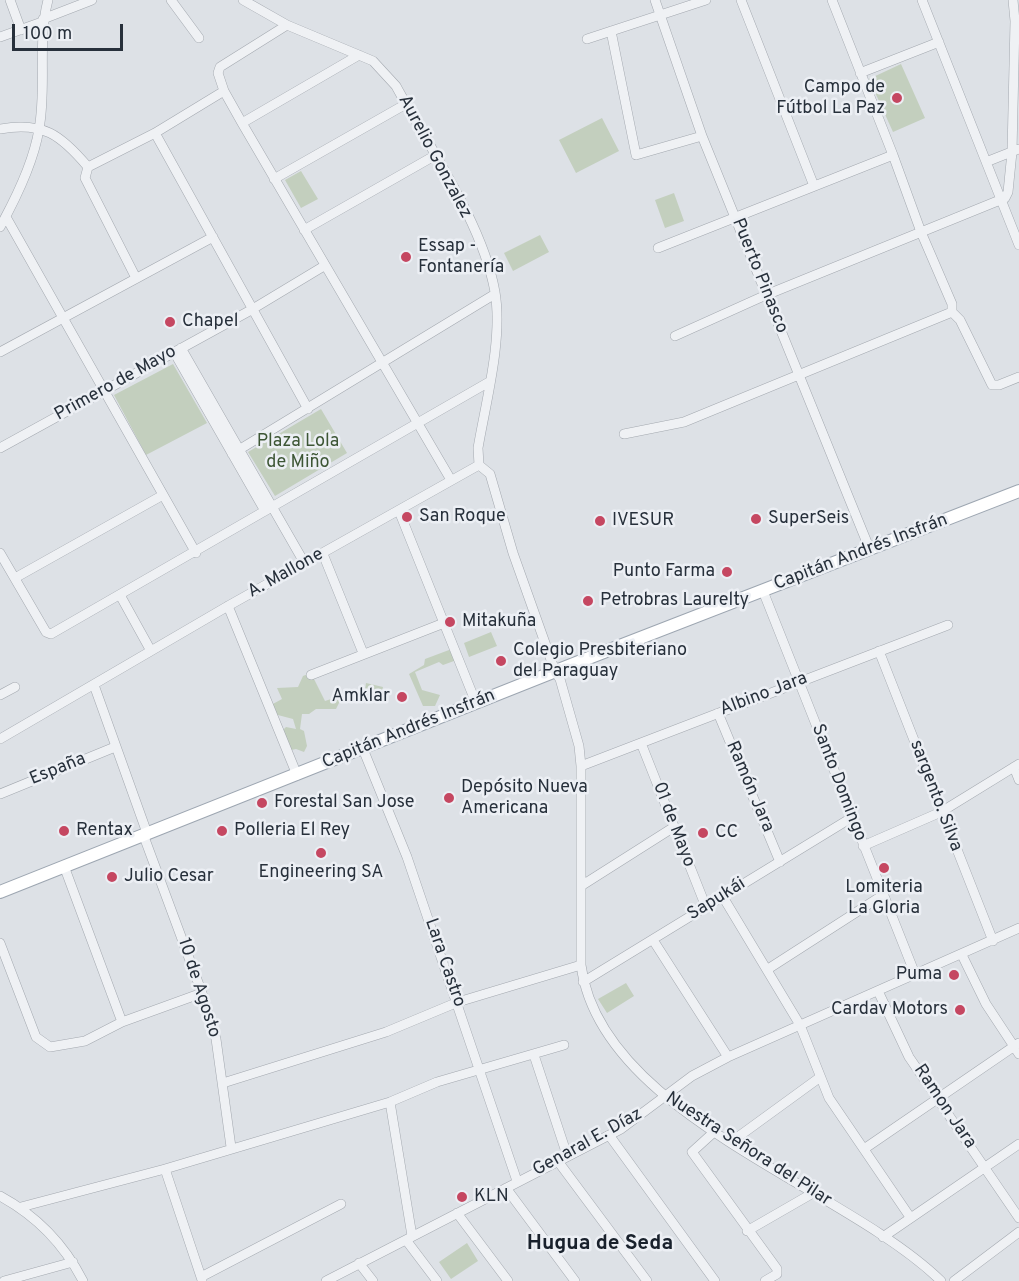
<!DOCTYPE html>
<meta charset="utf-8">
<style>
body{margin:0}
#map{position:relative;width:1019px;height:1281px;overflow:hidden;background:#dde1e6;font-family:Overpass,sans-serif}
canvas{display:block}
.scale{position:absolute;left:12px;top:24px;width:111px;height:27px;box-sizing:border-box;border:3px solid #27303b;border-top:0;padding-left:8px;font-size:18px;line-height:21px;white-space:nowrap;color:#27303b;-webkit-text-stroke:4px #eceff4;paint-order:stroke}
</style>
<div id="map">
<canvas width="1019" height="1281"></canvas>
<div class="scale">100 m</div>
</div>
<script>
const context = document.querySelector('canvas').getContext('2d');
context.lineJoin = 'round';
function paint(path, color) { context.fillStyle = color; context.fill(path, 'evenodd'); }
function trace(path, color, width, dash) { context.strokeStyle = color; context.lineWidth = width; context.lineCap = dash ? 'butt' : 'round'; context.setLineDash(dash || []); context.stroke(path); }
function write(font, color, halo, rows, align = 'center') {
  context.font = font + ' Overpass,sans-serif'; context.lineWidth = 5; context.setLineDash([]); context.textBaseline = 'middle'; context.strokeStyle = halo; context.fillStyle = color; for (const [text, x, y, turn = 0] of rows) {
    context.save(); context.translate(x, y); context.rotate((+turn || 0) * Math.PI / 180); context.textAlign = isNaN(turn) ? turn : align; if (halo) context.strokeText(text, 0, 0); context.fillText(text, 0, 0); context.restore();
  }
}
const green = new Path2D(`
 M901 64 925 118 893 132 869 79Z
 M602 118 619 151 576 173 559 140Z
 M301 171 318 199 301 208 285 180Z
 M674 193 684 221 665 228 655 200Z
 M540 235 549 252 513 271 504 253Z
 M173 364 207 423 146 455 114 395Z
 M321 409 347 453 275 496 248 452Z
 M491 632 497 646 469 657 464 643Z
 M449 650 454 654V661L443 665 439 662 415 672 422 690 440 695 435 706H423L409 674 424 665 425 659Z
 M308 674 313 677 325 701 334 698 340 701 336 709H316L309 714H302L300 729 304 731 307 746 304 752 296 749 287 751 282 731 286 727 296 729 293 719 274 714 271 705 282 699 277 688 298 687 303 676Z
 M366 683 383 687 381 694 367 703 361 702 359 695 365 690Z
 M626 983 634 996 607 1013 598 999Z
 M467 1243 478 1261 451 1279 439 1262Z`);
const minor = new Path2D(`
 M10 0 21 30
 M171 0 199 38
 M243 0 287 25 373 61 396 86C429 147 483 224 495 292 503 339 486 401 478 448L479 465 490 474 513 553 555 671 560 679 579 746 581 766V965C600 1115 844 1186 941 1281
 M655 0 702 136 870 550
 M741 0 814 186
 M832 0 893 155
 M922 0 1019 245
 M43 19 92 0
 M287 25 220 67 218 73 224 91 242 123 451 480
 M611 31 636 155 702 136
 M0 37 42 22
 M587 39 706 0
 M860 73 939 42
 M242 123 359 55
 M0 129C43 121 61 135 88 167L85 178 136 278
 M155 133 308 409
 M986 162 1019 149
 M88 167 155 133 224 91
 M274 179 406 104
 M6 217 196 553
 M0 227C15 200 34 160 39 129 47 86 37 42 48 0
 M304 230 434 156
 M658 248 893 155 921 232 952 304V312
 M952 312 960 320 992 385H999L1019 377
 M675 336 766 295 1005 198 1008 192 1012 152 1015 21 1013 0
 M181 348 305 564
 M0 352 213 237
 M174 352 265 511
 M624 434 684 422 952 312
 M0 448 251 310 324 266
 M232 454 495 294
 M399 511 476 703
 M0 553 46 632 51 634 489 382
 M323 554 363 653
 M15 578 163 495
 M763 591 915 974
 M120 595 151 651
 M228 606 297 775
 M879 651 993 941
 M311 675 444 623
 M94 685 147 833
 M0 695 15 687
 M718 713 780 862
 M0 739 228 606 479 465
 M641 743 706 907
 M363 749 407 857 517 1181
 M581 766 948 625
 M1014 767 1019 780
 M0 794 115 747
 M143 834 202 993 216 1039 231 1147
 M863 846 941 812 1019 764
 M64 866 122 1022
 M581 886 674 827
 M723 897 800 1025 829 1098 910 1217
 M653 940 728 1057
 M0 943 36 1037 50 1047 85 1041 122 1022 202 993
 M962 955 986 1004 1019 1054
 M768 969 883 895
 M583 982 851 818
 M878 991 909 1057 1019 1218
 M534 1055 567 1155
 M223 1083 386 1032 458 1002 581 965
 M390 1102 412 1236
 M714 1132 692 1152 777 1269V1274L765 1281
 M609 1135 715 1281
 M731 1142 819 1078
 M864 1149 1019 1043
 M557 1160 647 1281
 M165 1169 202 1280
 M506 1188 575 1281
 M0 1196C37 1216 64 1244 83 1281
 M21 1207 165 1169 390 1102 437 1082 564 1045
 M457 1213 508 1281
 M747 1231 813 1193
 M883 1237 1019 1144
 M406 1240 437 1281
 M359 1263 373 1281
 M201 1277 341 1204
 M4 1281 73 1262
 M326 1281 621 1129 692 1076 728 1057 1019 928
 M954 1281 1019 1232`);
const major = new Path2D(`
 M0 892 586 659 1019 491`);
const markers = [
 [897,98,6,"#c54761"],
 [406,257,6,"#c54761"],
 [170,322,6,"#c54761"],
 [407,517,6,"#c54761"],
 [756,519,6,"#c54761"],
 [600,521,6,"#c54761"],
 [727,572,6,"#c54761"],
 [588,601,6,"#c54761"],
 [450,622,6,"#c54761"],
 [501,661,6,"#c54761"],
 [402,697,6,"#c54761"],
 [449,798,6,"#c54761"],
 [262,803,6,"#c54761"],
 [64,831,6,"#c54761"],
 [222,831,6,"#c54761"],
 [703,833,6,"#c54761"],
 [321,853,6,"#c54761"],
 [884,868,6,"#c54761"],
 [112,877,6,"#c54761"],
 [954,975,6,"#c54761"],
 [960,1010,6,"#c54761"],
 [462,1197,6,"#c54761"]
];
const poiNames = [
 ["Campo de",885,88,"right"],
 ["Fútbol La Paz",885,109,"right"],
 ["Essap -",418,247],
 ["Fontanería",418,268],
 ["Chapel",182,322],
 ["San Roque",419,517],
 ["SuperSeis",768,519],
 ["IVESUR",612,521],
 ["Punto Farma",715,572,"right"],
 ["Petrobras Laurelty",600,601],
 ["Mitakuña",462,622],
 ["Colegio Presbiteriano",513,651],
 ["del Paraguay",513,672],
 ["Amklar",390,697,"right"],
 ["Depósito Nueva",461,788],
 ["Americana",461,809],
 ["Forestal San Jose",274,803],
 ["Rentax",76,831],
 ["Polleria El Rey",234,831],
 ["CC",715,833],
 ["Engineering SA",321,873,"center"],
 ["Julio Cesar",124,877],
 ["Lomiteria",884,888,"center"],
 ["La Gloria",884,909,"center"],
 ["Puma",942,975,"right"],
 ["Cardav Motors",948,1010,"right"],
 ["KLN",474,1197]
];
const streetNames = [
 ["Aurelio Gonzalez",434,157,62],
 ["Puerto Pinasco",759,276,68],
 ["Primero de Mayo",116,384,-29],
 ["Capitán Andrés Insfrán",861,553,-21],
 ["A. Mallone",286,574,-29],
 ["Albino Jara",764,695,-21],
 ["Capitán Andrés Insfrán",409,730,-22],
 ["España",58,770,-22],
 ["Santo Domingo",838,783,69],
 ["Ramón Jara",749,787,67],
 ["sargento. Silva",935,796,69],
 ["01 de Mayo",673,825,69],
 ["Sapukái",717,900,-32],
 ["Lara Castro",444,963,71],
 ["10 de Agosto",198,988,72],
 ["Ramon Jara",944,1107,56],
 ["Genaral E. Díaz",588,1143,-29],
 ["Nuestra Señora del Pilar",748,1150,33]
];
const parkNames = [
 ["Plaza Lola",298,442],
 ["de Miño",298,463]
];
const quarterNames = [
 ["Hugua de Seda",600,1245]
];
paint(green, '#c3cfbe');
trace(minor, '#a3a8af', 10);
trace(major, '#9da6b1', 14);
trace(minor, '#eff1f4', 9);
trace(major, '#fff', 12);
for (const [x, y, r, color] of markers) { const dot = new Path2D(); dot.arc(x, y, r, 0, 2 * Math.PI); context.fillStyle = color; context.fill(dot); trace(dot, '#eceff4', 2); }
write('18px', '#27303b', '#eceff4', poiNames, 'left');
write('18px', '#27303b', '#eceff4', streetNames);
write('18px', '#3d5635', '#eceff4', parkNames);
write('bold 21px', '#19212c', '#eceff4', quarterNames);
</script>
